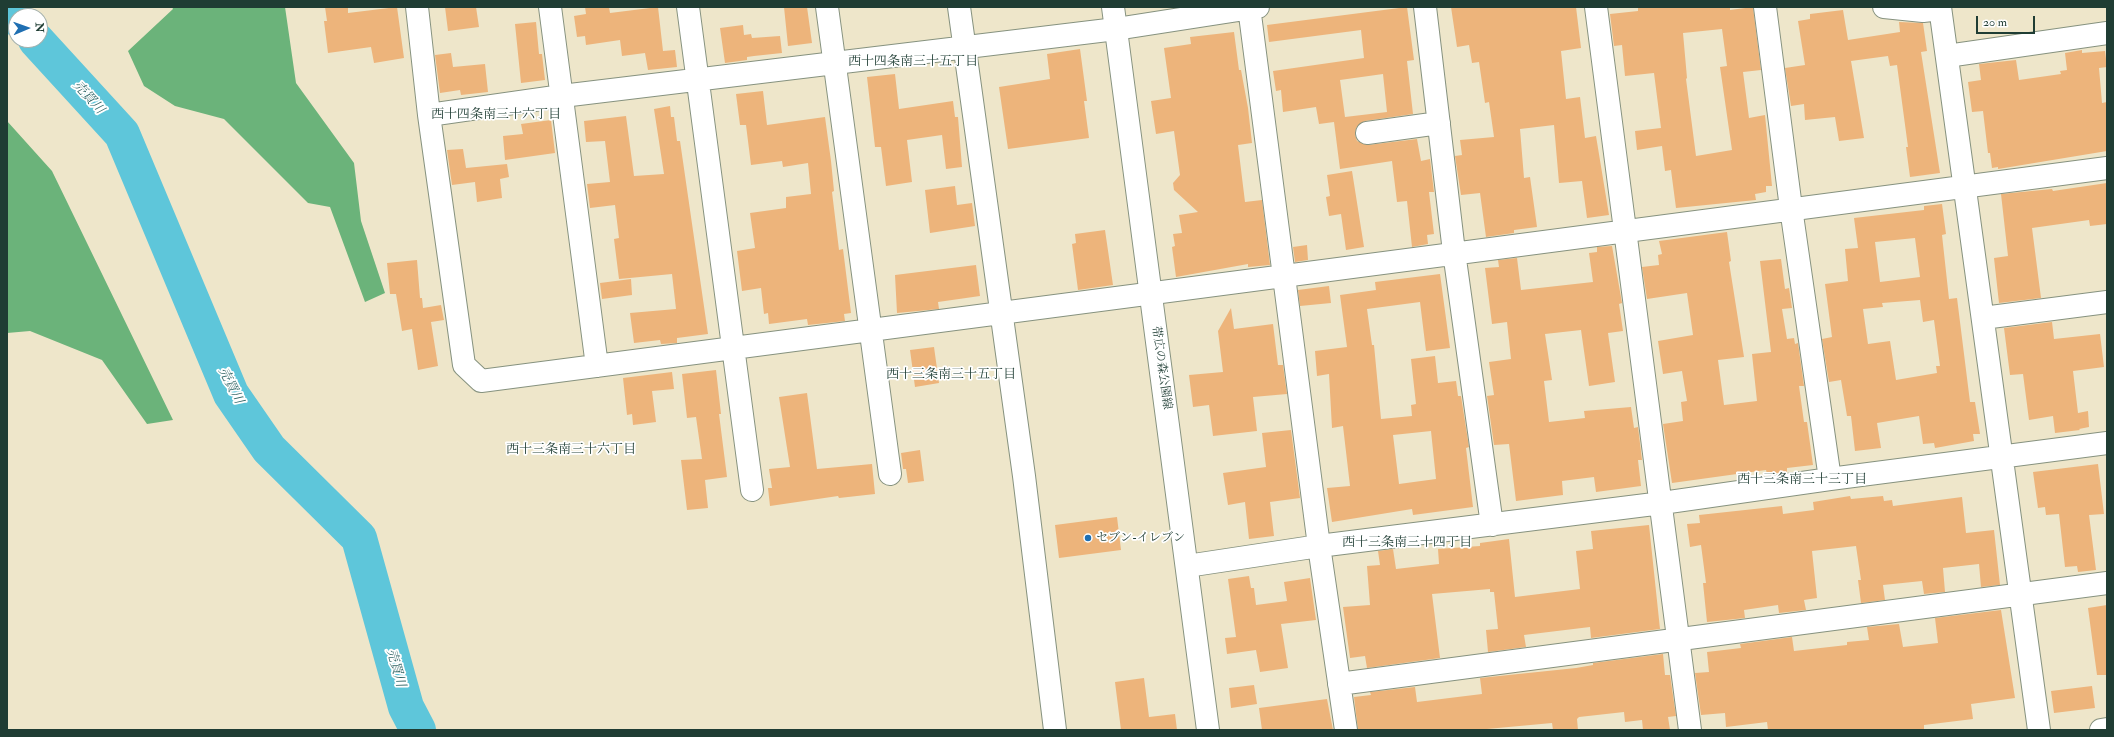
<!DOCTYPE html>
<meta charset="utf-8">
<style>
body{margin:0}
#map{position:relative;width:2114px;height:737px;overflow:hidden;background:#eee6ca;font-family:"IM FELL Double Pica",serif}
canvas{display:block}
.frame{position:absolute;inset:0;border:8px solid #1f3d34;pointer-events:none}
.north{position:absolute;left:8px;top:8px;width:40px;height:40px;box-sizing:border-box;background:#fff;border:1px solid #a5b1ae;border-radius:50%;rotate:88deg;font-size:11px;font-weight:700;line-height:16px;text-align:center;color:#1f3d34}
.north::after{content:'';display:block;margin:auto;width:14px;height:18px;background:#1f6fb2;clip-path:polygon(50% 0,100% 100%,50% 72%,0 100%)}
.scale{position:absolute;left:1976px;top:16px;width:59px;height:18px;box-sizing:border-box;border:2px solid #1f3d34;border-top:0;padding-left:5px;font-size:12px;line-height:14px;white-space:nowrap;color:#1f3d34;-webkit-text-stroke:3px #fff;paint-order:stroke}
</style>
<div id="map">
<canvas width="2114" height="737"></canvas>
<div class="frame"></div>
<div class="north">N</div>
<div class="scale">20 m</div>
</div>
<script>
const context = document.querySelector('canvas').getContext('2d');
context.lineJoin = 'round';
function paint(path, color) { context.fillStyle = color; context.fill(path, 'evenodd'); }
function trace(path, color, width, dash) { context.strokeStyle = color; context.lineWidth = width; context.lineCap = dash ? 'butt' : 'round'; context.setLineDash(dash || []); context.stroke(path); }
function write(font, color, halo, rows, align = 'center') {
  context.font = font + ' "IM FELL Double Pica","Noto Serif JP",serif'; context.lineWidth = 3.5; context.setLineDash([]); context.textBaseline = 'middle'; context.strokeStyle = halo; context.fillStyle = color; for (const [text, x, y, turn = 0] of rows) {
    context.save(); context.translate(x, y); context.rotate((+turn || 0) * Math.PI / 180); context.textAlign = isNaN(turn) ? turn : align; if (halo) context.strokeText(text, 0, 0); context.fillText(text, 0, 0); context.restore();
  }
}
const forest = new Path2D(`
 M172 7H285L296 83 354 163 361 221 385 293 365 302 330 207 308 203 224 119 175 106 144 86 128 51 173 9Z
 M7 121 52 171 173 420 147 424 102 360 30 331 7 333Z`);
const river = new Path2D(`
 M7 9 16 18
 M36 40 122 134 231 394 269 449 359 538 406 707 418 730`);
const building = new Path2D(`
 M325 7H348V13L397 7 404 58 374 63 371 47 328 53 324 21H327Z
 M445 7H476L479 27 448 31Z
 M585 7H609L610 13 658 7 663 51 675 50 677 67 648 70 645 53 622 56 620 40 586 45 585 36 577 37 574 16 586 14Z
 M784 7H807L812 43 788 46Z
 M1407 7 1414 60 1407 61 1413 114 1365 121 1356 128 1355 134 1357 141 1368 145 1417 139 1421 161 1430 159 1434 192H1429L1434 234 1427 235 1428 244 1412 247 1407 201 1397 202 1392 161 1340 169 1334 122 1319 124 1316 107 1283 112 1281 90 1276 91 1273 71 1364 58 1361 30 1269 42 1267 25ZM1383 74 1387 112 1345 117 1340 80Z
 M1451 7H1576L1581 48 1561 51 1566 99 1580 97 1585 138 1596 136 1609 215 1587 218 1582 181 1559 183 1554 125 1520 129 1524 178 1530 177 1537 227 1514 230V233L1486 237 1480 193 1461 195 1455 156 1462 155 1460 140 1494 137 1489 102 1485 103 1479 62 1472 63 1469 45 1457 47Z
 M1638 7H1730V10L1753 7 1761 70 1743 72 1749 118 1765 115 1772 186H1766V192L1755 194 1756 200 1676 208 1671 170 1665 171 1662 146 1637 150 1635 131 1661 128 1654 73 1625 76 1622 45 1614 46 1610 14 1638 11ZM1722 29 1727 66 1720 67 1732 150 1696 156 1686 79 1687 78 1683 33Z
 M1843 10 1848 40 1900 32 1899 22 1923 23 1927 51 1921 52 1940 173 1910 177 1906 147H1908L1897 65 1890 66 1888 56 1851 61 1864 138 1839 141 1835 117 1805 120 1804 104 1791 106 1785 68 1805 65 1798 21 1810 19V14Z
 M536 22 539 54H542L545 80 521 83 515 24Z
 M743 25 744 35 751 34 752 38 780 36 782 53 754 56 747 57V60L725 63 720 28Z
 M1234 32 1239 70H1241L1248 108 1252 143 1238 145 1245 202 1262 200 1270 265 1248 267V264L1176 277 1172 247 1175 246 1173 234 1182 233 1179 215 1198 212 1174 190 1173 183 1180 175 1174 131 1156 134 1151 101 1171 98 1164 48 1191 44 1190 37Z
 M1080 49 1087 101H1084L1089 138 1008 149 999 87 1050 79 1047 54Z
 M2082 50V53L2105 51 2107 67 2099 68 2102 103 2107 102V151L1998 169V167L1992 168 1990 153H1988L1983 111 1972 112 1968 82 1981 80 1979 64 2016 60 2019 80 2061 74 2060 71 2067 70 2065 53Z
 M451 53 453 67 485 64 488 92 461 95 460 90 440 93 435 55Z
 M895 74 899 109 953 101 955 117H958L962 167 946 169 942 135 907 140 912 182 886 186 881 147H875L867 77Z
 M763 91 767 125 825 117 831 161 834 191 832 192 839 250 843 249 851 313 844 314 845 321 808 325 807 319 769 324 768 313 764 314 761 288 742 291 737 251 755 248 750 213 786 208V197L811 194 808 163 783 167 782 161 751 165 746 125H740L736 94Z
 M670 106 671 117H674L677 141H680L708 334 677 338V343L661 344 660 340 634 343 630 313 676 309 672 274 619 279 614 239 619 238 615 205 590 208 587 184 610 182 605 141 586 142 584 121 626 116 634 176 664 174 654 109Z
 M551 120 555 153 505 160 503 136 523 134 521 124Z
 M463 149 466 168 507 164 509 177 500 179 502 198 477 202 475 182 452 185 447 150Z
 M1352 171 1364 247 1346 250 1341 214 1329 216 1326 197 1330 196 1327 175Z
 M2107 183V224L2090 226 2089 220 2032 228 2041 298 1999 303 1994 258 2008 256 2001 194 2052 189 2053 191Z
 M955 186 957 205 972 203 975 226 930 233 925 190Z
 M1942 204 1946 234 1942 235 1949 299 1957 298 1970 402H1975L1980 434H1973L1974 441 1935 448 1934 443 1923 444 1919 416 1877 423 1881 448 1855 451 1851 416H1847L1841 380 1829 382 1822 339 1832 337 1825 284 1848 281 1845 249 1858 248 1854 218 1924 210V206ZM1915 238 1920 277 1880 282 1875 242ZM1920 300 1923 322 1934 320 1940 366H1936L1937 373 1896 380 1890 341 1868 344 1863 309 1883 307 1882 303Z
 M1105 230 1113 285 1078 290 1072 244 1076 243 1075 234Z
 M1727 232 1731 261 1729 262 1744 357 1718 360 1724 405 1757 401 1752 354 1771 352 1760 261 1781 259 1785 289 1789 288 1792 308 1782 309 1787 339 1794 338 1795 344 1798 343 1804 386H1799L1804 422H1807L1813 465 1787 468V472L1767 474 1766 470 1672 483 1663 424 1683 421 1681 402 1687 401 1682 371 1663 374 1658 341 1693 335 1687 293 1647 299 1642 267 1659 265 1658 255 1662 254 1659 241Z
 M1307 245 1308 260 1295 262 1293 247Z
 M1612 246 1622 303 1619 304 1623 331 1608 333 1615 382 1589 386 1581 330 1545 334 1552 380 1544 381 1549 422 1585 418 1584 411 1631 407 1634 428 1638 427 1642 460H1638L1641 486 1596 492 1594 477 1562 481 1563 495 1516 501 1509 444 1494 445 1487 396 1494 395 1489 362 1511 359 1507 322 1492 324 1485 268 1499 267 1498 260 1517 258 1521 290 1593 282 1589 253 1597 252V247Z
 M417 260 420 298H422L423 308 441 305 444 320 431 322 438 366 418 370 412 329 402 331 396 294H390L387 263Z
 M976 265 980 296 938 302 939 309 897 313 895 275Z
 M1440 274 1450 348 1426 351 1420 302 1367 309 1372 345H1374L1381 419 1412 416 1411 405 1416 404 1411 359 1435 356 1438 383 1456 381 1458 396H1461L1469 447 1466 448 1473 507 1413 515 1412 509 1332 522 1327 488 1350 486 1343 426 1332 428 1329 374 1317 376 1315 351 1347 347 1340 295 1376 290 1375 282ZM1431 431 1436 479 1399 484 1393 435Z
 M631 279 632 295 602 299 600 283Z
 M1329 286 1331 303 1300 306 1298 290Z
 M1231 308 1234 329 1273 324 1278 365H1283L1287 394 1253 397 1257 431 1213 436 1209 405 1193 407 1189 375 1223 372 1218 331Z
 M2052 322 2054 339 2100 334 2104 367 2073 371 2078 413 2088 411 2089 427 2079 429 2080 430 2055 433 2053 416 2029 420 2023 374 2010 375 2004 328Z
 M934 347 939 383 915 387 910 350Z
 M716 370 721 414H719L727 477 705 480 708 508 687 510 681 460 702 459 696 417 687 418 682 374Z
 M672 372 674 389 652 391 656 422 633 425 632 414 627 415 623 378Z
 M807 393 817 469 872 464 875 494 839 498 838 496 770 506 768 488H772L769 469 790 467 779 397Z
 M1291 430 1300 498 1270 502 1274 536 1249 539 1245 502 1228 505 1223 473 1266 467 1262 433Z
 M920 450 924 481 908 483 906 469H903L901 453Z
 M2098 464 2104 514 2089 515 2096 570 2078 572 2077 566 2065 567 2059 514 2046 515 2045 507 2038 508 2033 472Z
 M1850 496 1851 499 1883 496 1884 501 1892 500 1893 506 1962 497 1966 533 1994 530 2000 585 1981 587 1979 564 1943 568 1945 592 1924 594 1922 581 1883 585 1885 600 1861 603 1858 580H1861L1856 546 1812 551 1817 598 1804 600 1806 610 1779 613 1778 605 1744 610 1745 618 1707 622 1703 583H1706L1701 545 1690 547 1687 524 1700 523 1699 515 1782 506 1783 514 1814 510 1813 502Z
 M1117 517 1121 550 1059 558 1055 525Z
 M1649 525 1660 629 1591 638 1590 627 1524 635 1526 647 1488 652 1486 630 1498 629 1494 592H1490V589L1432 594 1440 658 1367 668 1365 656 1350 658 1343 607 1370 605 1367 566 1380 565 1378 551 1393 549 1396 569 1439 564 1438 549 1480 546V543L1509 539 1515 597 1580 589 1576 551 1593 549 1591 531Z
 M1249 576 1251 588H1254L1256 605 1287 601 1284 582 1310 578 1316 620 1281 624 1288 668 1260 672 1256 650 1227 654 1225 638 1236 637 1228 579Z
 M2107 605V675H2097L2088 608Z
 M2001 610 2015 698 1971 704 1973 719 1924 725V730H1768L1767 722 1726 727 1725 713 1701 715 1695 673 1709 672 1707 652 1741 648 1740 644 1792 637 1794 651 1847 645V642L1869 640 1867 627 1899 624 1903 647 1938 643 1935 618Z
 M1663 654 1665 675H1670L1676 716 1668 717 1670 730H1643L1642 720 1625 722 1624 712 1579 717 1577 719 1578 730H1553L1552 723 1476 730H1358L1354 697 1371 695 1370 692 1415 687 1417 702 1482 694 1480 678 1576 668 1593 665V663Z
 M1144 678 1149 717 1175 714 1177 730H1121L1115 682Z
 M1254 685 1257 704 1231 708 1229 688Z
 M2092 686 2095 708 2054 713 2051 691Z
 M1327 699 1333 730H1262L1259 708Z`);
const minor = new Path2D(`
 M417 7 429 115 464 365 481 381C1023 312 1565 238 2107 168
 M550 7 597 366
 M688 7 752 490
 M827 7 890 474
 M959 7 1024 476 1055 730
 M1249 7 1319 546 1346 730
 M1425 7 1454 252 1492 525
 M1596 7 1690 730
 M1765 7 1791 208 1830 479
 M1884 7 1923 11 1940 9
 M1940 7 2039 730
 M1947 56 2107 33
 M429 115 562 96 1116 29 1258 7
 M1367 133 1439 123
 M1983 318 2107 302
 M1187 566 1319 546 1662 503 1830 479 2107 443
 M1339 684 2107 583
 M2101 730 2107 729`);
const major = new Path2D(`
 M1113 7 1208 730`);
const markers = [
 [1088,538,4,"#1f6fb2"]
];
const streetNames = [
 ["帯広の森公園線",1161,368,82]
];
const poiNames = [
 ["セブン-イレブン",1096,538]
];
const neighbourhoodNames = [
 ["西十四条南三十五丁目",913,62],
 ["西十四条南三十六丁目",496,115],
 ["西十三条南三十五丁目",951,375],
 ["西十三条南三十六丁目",571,450],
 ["西十三条南三十三丁目",1802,480],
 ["西十三条南三十四丁目",1407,543]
];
const waterNames = [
 ["売買川",88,98,48],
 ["売買川",230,386,63],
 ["売買川",395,668,74]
];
paint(forest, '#6bb37a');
trace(river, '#5ec6da', 36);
paint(building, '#edb47b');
trace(minor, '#86927f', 24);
trace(major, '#86927f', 24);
trace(minor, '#fff', 22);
trace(major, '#fff', 22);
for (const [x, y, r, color] of markers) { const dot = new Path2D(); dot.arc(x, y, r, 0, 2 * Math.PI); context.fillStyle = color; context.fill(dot); trace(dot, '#fff', 1.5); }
write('12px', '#1f3d34', '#fff', streetNames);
write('12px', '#1f3d34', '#fff', poiNames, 'left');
write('13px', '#1f3d34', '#fff', neighbourhoodNames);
write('italic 13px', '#326666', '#fff', waterNames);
</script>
